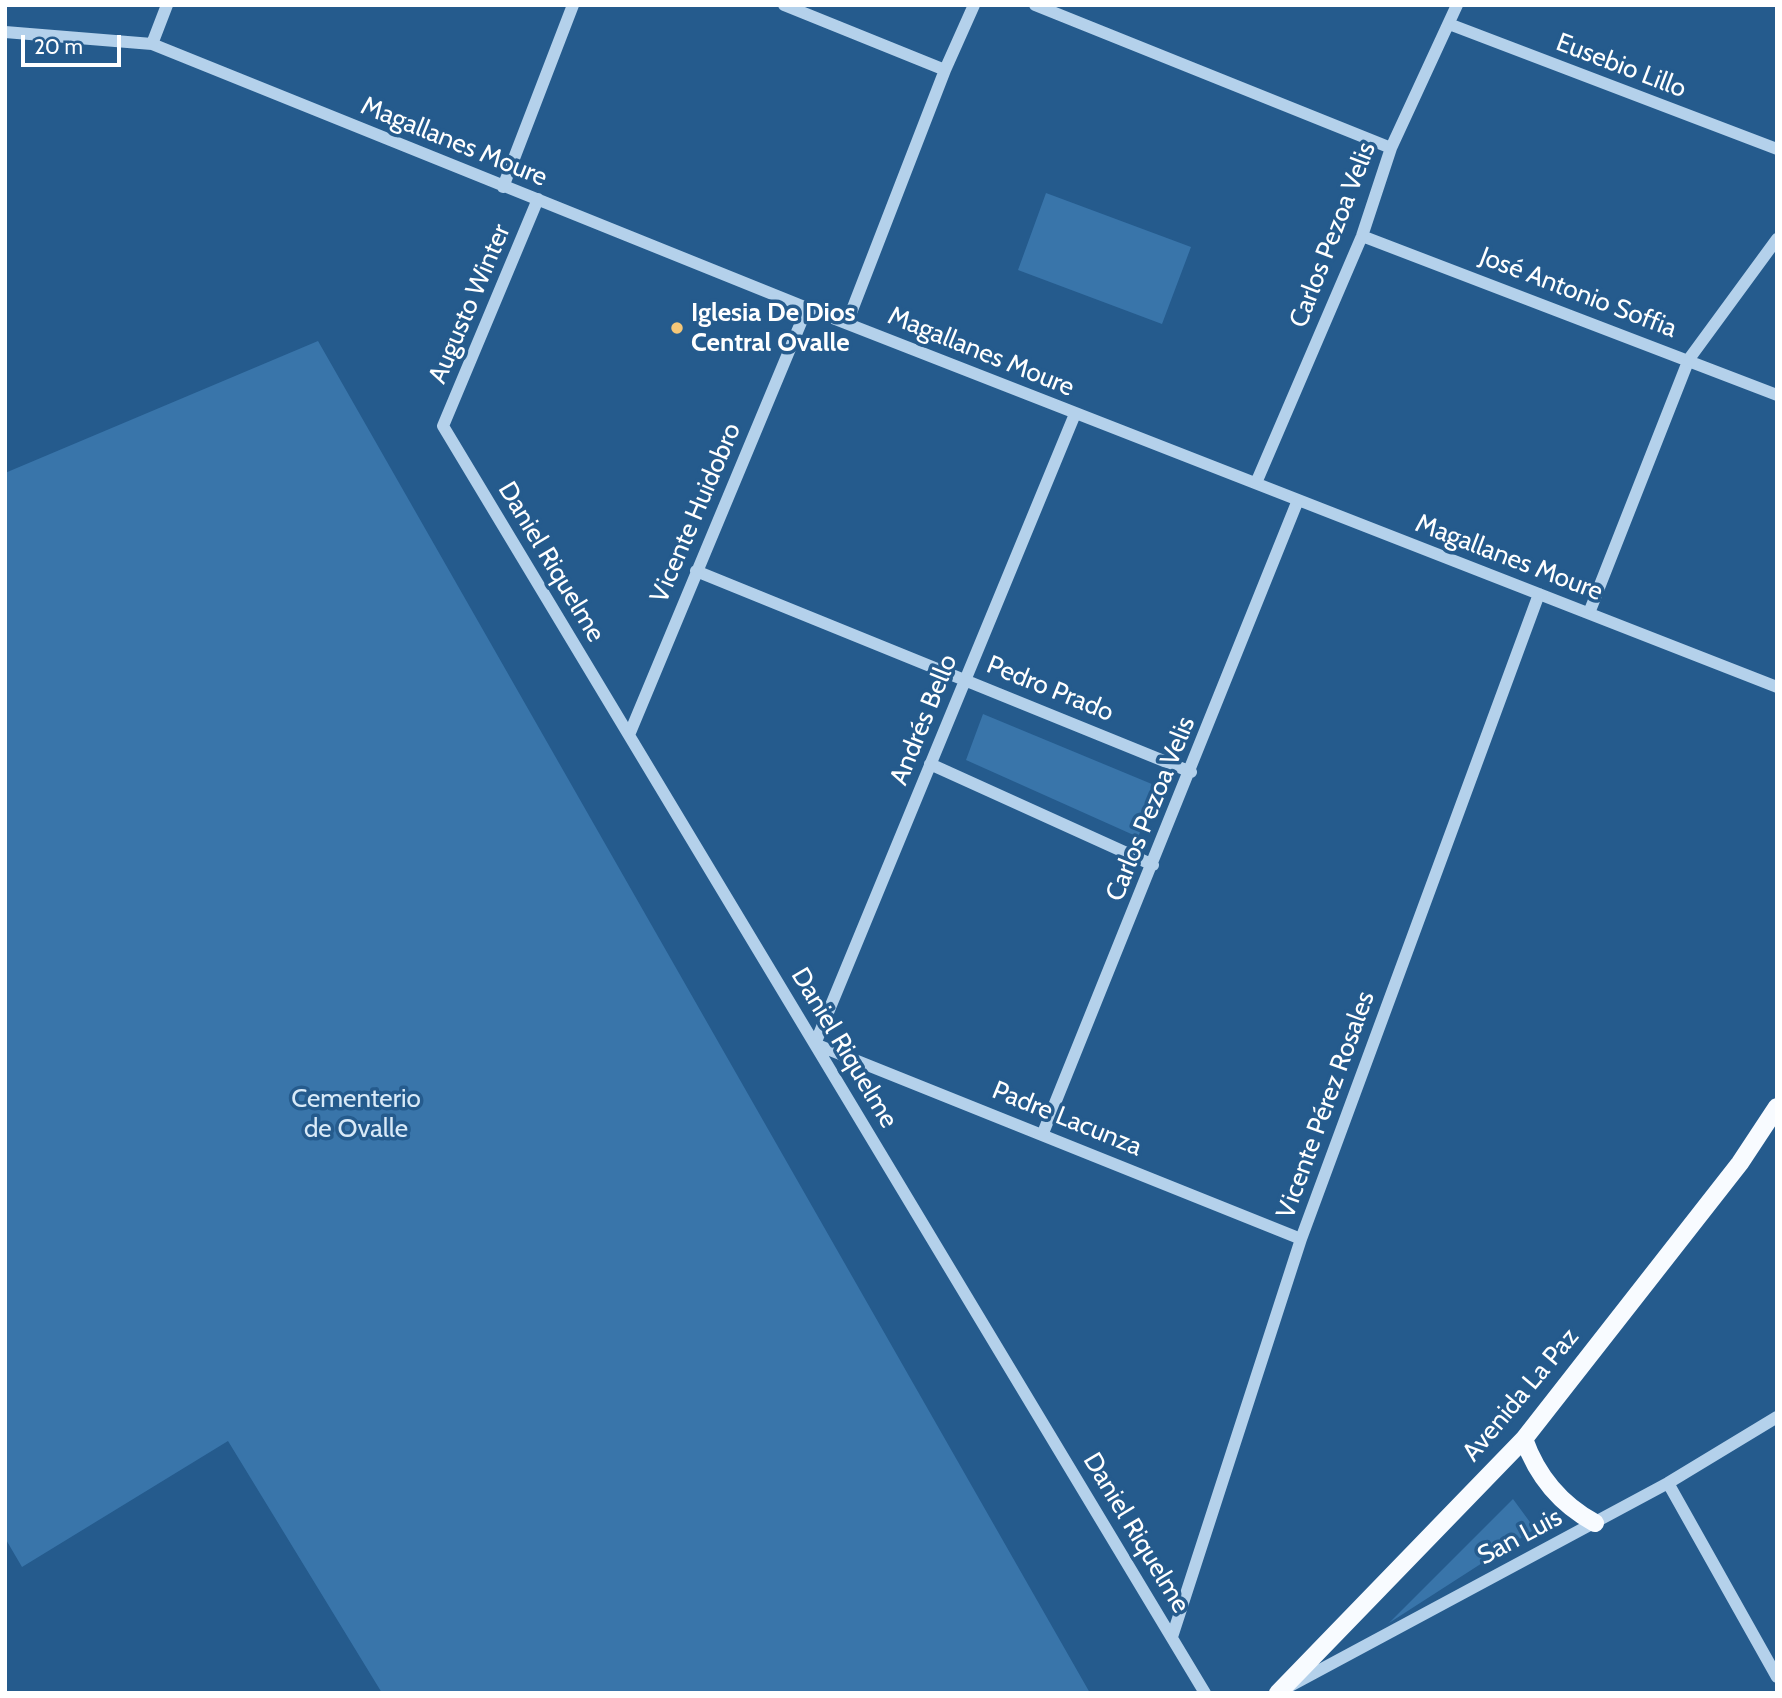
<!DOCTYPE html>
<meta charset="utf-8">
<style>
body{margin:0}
#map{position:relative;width:1782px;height:1698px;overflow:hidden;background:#255b8d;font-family:Cabin,sans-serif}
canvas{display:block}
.frame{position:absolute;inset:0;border:7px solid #fff;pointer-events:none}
.scale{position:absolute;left:21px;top:35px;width:100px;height:32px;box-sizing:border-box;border:4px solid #fff;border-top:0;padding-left:9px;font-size:21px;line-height:24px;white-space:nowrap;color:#fff;-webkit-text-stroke:5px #255b8d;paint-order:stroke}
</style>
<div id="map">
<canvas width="1782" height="1698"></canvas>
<div class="frame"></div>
<div class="scale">20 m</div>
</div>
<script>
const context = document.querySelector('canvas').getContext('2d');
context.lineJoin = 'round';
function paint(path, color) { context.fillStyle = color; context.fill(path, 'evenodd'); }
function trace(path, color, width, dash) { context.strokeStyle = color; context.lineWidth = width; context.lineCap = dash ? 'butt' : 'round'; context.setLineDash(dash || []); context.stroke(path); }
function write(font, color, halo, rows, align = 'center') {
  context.font = font + ' Cabin,sans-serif'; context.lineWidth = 7; context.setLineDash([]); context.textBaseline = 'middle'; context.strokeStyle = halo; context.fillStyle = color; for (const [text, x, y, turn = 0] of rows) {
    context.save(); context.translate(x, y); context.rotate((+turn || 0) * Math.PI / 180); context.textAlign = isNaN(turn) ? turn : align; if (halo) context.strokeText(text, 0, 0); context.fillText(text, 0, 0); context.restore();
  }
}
const green = new Path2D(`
 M1046 193 1191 247 1162 324 1018 270Z
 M318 341 1090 1693H382L228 1441 22 1567 5 1538V473Z
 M983 714 1159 787 1138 837 966 760Z
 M1513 1499 1535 1529 1389 1623Z`);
const minor = new Path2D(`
 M784 5 945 70
 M1035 5 1391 148
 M1449 24 1777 149
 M5 32 152 44 807 308 1777 687
 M152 44 167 5
 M503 187 573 5
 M538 199 443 426 1205 1693
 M1362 236 1777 395
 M847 323 945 70 974 5
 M1075 414 815 1044 1301 1239
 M1256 483 1362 236 1391 148 1457 5
 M696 571 1191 772
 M1589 613 1689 359 1777 239
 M629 735 807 308
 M930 764 1153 865
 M1043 1133 1298 500
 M1668 1483 1777 1677
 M1172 1637 1301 1239 1539 594
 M1290 1686 1668 1483 1777 1417`);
const major = new Path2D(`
 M1524 1439C1537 1476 1560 1504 1595 1523
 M1278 1693 1524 1439 1740 1163 1777 1107`);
const markers = [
 [677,328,7,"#f5c778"]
];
const streetNames = [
 ["Eusebio Lillo",1621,66,21],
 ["Magallanes Moure",454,142,22],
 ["Carlos Pezoa Velis",1333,235,-69],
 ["José Antonio Soffia",1578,293,21],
 ["Augusto Winter",470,304,-67],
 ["Magallanes Moure",981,352,22],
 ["Vicente Huidobro",696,513,-67],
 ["Magallanes Moure",1509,558,21],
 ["Daniel Riquelme",551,562,59],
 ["Pedro Prado",1050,689,22],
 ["Andrés Bello",924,720,-68],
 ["Carlos Pezoa Velis",1151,809,-68],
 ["Daniel Riquelme",844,1048,59],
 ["Vicente Pérez Rosales",1326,1105,-70],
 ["Padre Lacunza",1067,1119,22],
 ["Avenida La Paz",1521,1395,-50],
 ["Daniel Riquelme",1136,1533,59],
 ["San Luis",1520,1537,-28]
];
const poiNames = [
 ["Iglesia De Dios",691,313],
 ["Central Ovalle",691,343]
];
const parkNames = [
 ["Cementerio",356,1099],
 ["de Ovalle",356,1129]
];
paint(green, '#3975aa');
trace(minor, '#b4d1eb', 12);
trace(major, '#f8fbff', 18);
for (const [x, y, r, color] of markers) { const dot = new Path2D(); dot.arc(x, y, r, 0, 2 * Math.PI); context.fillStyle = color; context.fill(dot); trace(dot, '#255b8d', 2.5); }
write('26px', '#fff', '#255b8d', streetNames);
write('bold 26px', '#fff', '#255b8d', poiNames, 'left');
write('26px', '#d9eaf8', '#255b8d', parkNames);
</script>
